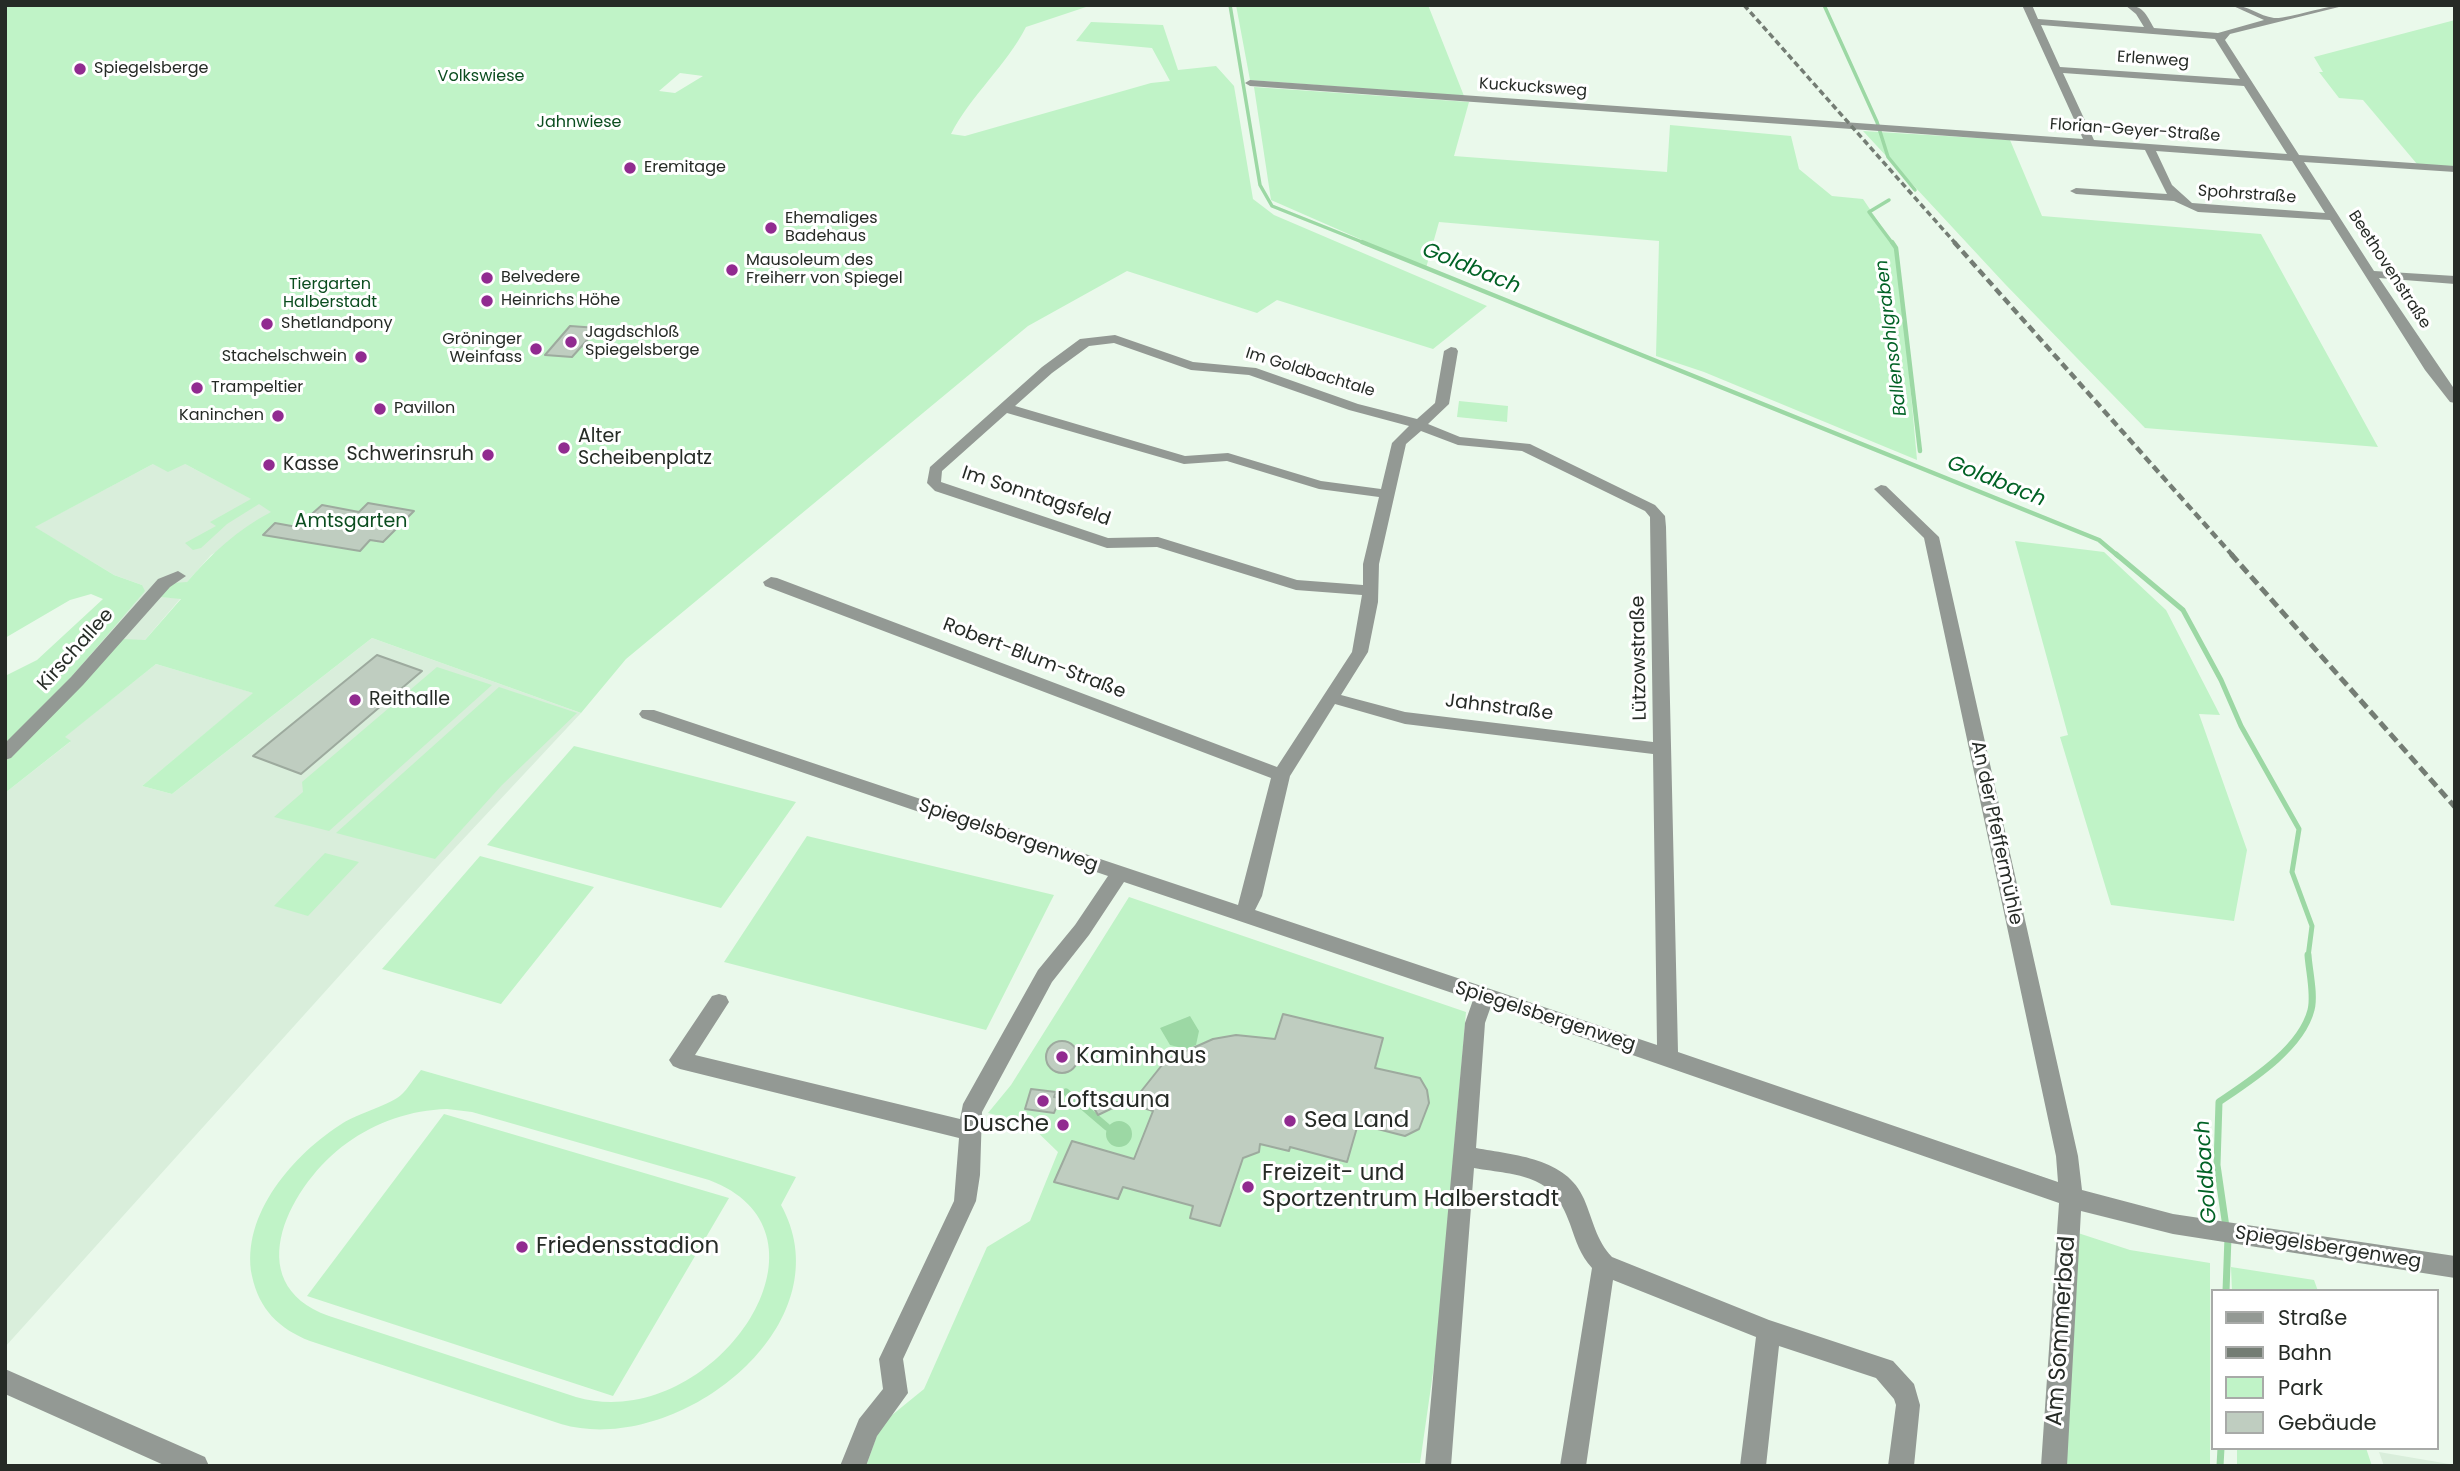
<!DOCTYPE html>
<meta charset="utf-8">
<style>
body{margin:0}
#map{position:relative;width:2460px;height:1471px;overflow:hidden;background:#eaf9eb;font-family:Poppins,sans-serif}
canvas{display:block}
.frame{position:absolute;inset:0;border:7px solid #262b26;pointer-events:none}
.legend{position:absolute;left:2211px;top:1289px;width:228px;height:161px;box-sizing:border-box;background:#fff;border:2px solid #a8aaa8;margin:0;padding:9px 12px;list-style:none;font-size:21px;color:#262b26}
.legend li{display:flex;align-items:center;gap:14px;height:35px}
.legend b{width:35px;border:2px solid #a8aaa8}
</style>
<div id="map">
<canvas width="2460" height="1471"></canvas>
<div class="frame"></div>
<ul class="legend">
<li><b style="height:9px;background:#939994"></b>Straße</li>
<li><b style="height:9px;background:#747d74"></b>Bahn</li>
<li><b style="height:19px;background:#c0f3c7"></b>Park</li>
<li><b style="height:19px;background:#bfcdc0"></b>Gebäude</li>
</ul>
</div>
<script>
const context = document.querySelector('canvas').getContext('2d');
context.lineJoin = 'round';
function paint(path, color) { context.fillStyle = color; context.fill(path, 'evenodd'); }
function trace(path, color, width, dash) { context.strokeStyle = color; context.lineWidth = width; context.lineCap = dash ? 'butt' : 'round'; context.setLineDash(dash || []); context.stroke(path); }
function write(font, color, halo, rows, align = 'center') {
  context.font = font + ' Poppins,sans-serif'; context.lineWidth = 6; context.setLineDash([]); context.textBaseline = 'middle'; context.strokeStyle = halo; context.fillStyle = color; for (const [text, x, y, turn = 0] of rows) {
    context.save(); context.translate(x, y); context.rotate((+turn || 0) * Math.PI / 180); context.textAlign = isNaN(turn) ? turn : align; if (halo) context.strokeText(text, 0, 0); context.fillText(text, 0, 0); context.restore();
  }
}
const built = new Path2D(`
 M153 464H185L252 499 356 470 211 555 187 582 161 597 181 598 144 641 84 683 5 762V745L142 585 114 575 34 527Z
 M372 638 581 713 440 864 5 1347V793L70 742 64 737 156 664 254 693 142 786 172 794Z
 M2379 1452 2455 1465V1466H2384Z`);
const green = new Path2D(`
 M5 5H1092L1026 27C1006 66 971 95 951 134L965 136 1151 83 1170 81 1152 48 1076 41 1091 22 1163 25 1178 70 1216 66 1234 86 1253 199 1274 215 1487 306 1433 349 1277 300 1257 313 1127 271 1028 326 626 659 581 713 372 638 172 794 142 786 253 693 156 664 65 737 71 741 5 793V762L123 639 145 640 181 599 160 597 172 583 187 582C211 554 238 529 271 512L259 504 227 524 201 548 193 550 185 543 216 526 210 522 251 499 185 464 168 472 153 464 35 527 114 575 142 585 145 591 68 681 5 745V676L37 660 103 599 91 594 70 600 5 638ZM680 73 703 76 675 93 659 91Z
 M1236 5H1428L1464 96 1250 80Z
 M2455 20V167L2417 164 2363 100 2339 98 2319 72H2323L2314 57Z
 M1254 87 1469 102 1454 156 1667 172 1670 125 1791 136 1799 169 1832 196 1863 199 1898 251 1917 460 1704 372 1656 356 1659 241 1439 222 1426 268 1271 200Z
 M1863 131 2010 140 2042 216 2261 234 2378 447 2145 428 2005 284Z
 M1459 401 1508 406 1507 422 1457 417Z
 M2015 541 2104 552 2166 610 2220 715 2199 714 2247 850 2234 921 2111 905 2060 737 2068 735Z
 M437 667 492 685 329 831 274 817 303 792 302 782Z
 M499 687 577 713 502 785 435 859 336 833Z
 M574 746 796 802 721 908 487 845Z
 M807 836 1054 895 986 1030 724 962Z
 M325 853 359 862 308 916 274 906Z
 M480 856 594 887 501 1004 382 969Z
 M1129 897 1466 1012 1437 1345 1420 1463 866 1466 881 1424 924 1389 987 1247 1030 1221 1058 1152 1028 1123 988 1113 1011 1085Z
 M421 1070 796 1177 781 1205C848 1326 676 1458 561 1424L310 1341C279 1329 259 1309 252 1276 240 1214 295 1153 343 1123 358 1114 391 1104 401 1095 408 1089 414 1078 421 1070ZM447 1109 472 1112 709 1180C853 1234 711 1436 576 1397L329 1316C236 1283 292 1182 347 1143 376 1122 411 1110 447 1109Z
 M444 1114 729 1198 613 1396 307 1296Z
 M2078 1233 2130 1250 2210 1263V1466H2065Z
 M2231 1267 2314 1280 2318 1291H2232Z
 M2237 1448H2366L2372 1466H2237Z`);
const water = new Path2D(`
 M1190 1016 1199 1031 1196 1045 1186 1049 1170 1045 1160 1028Z
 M1106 1134a13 13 0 1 1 26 0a13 13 0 1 1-26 0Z`);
const streamFar3 = new Path2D(`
 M1230 5 1260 185 1272 206 1367 244
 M1824 5 1877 122 1888 157 1915 190
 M1889 200 1869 212 1893 244`);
const streamFar2 = new Path2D(`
 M1362 242 2099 540 2118 556
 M1892 242 1896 248 1920 451`);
const streamFar1 = new Path2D(`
 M2116 554 2183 610 2221 680 2241 726 2299 829 2292 872 2312 926 2308 957`);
const stream = new Path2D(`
 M1066 1092 1107 1127
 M2226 1227 2217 1165 2219 1102C2250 1081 2301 1049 2311 1010 2315 995 2309 971 2308 955
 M2226 1291 2228 1237
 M2220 1466 2221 1448`);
const building = new Path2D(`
 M570 326 598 328 572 357 545 355Z
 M368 503 414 511 383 542 370 540 360 551 263 535 275 523 297 527 322 505 359 512Z
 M377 655 422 671 301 774 253 756Z
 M1283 1014 1383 1038 1375 1068 1420 1078 1427 1090 1429 1103 1419 1129 1405 1136 1358 1124 1347 1162 1290 1147 1289 1151 1260 1144 1259 1152 1243 1158 1220 1226 1190 1218 1193 1206 1123 1187 1118 1199 1054 1182 1072 1141 1134 1159 1153 1111 1131 1104 1166 1060 1213 1039 1236 1035 1275 1039Z
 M1046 1057a16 16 0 1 1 32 0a16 16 0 1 1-32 0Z
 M1031 1089 1056 1092 1054 1097 1060 1098 1054 1113 1025 1109Z
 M1088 1098 1123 1103 1098 1115Z`);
const minor = new Path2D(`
 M2022 5H2032L2038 19 2144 27 2136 14 2125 5C2143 5 2146 14 2154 28L2218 33 2264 20 2231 5C2248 5 2259 16 2274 18 2289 19 2325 5 2347 5L2230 34 2225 40 2299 155 2455 166V172L2304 162 2374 271 2455 276V284L2379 278 2455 390V403L2450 402 2425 370 2330 220 2198 212 2174 201 2076 194 2070 191 2076 188 2167 194 2145 150 1250 86 1245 83 1250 80 2083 139ZM2041 25 2215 39 2240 79 2060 67ZM2063 73 2244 86 2287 154 2094 140ZM2156 151 2292 161 2325 213 2192 203 2172 185Z
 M1115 335 1193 362 1256 368 1358 404 1417 419 1435 403 1444 351 1451 347 1456 348 1458 351 1449 404 1428 424 1460 437 1530 444 1655 505 1665 516 1666 527 1678 1052 2058 1182 2056 1156 1924 538 1874 489 1881 485 1886 486 1939 537 2078 1156 2082 1190 2173 1214 2455 1256V1278L2173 1234 2081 1211 2067 1466H2041L2059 1203 1491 1006 1485 1023 1476 1148C1514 1155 1567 1158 1584 1199 1593 1220 1596 1240 1612 1257L1769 1320 1893 1361 1914 1384 1920 1405 1914 1466H1888L1896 1405 1894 1399 1876 1378 1779 1346 1766 1466H1740L1756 1337 1613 1280 1586 1466H1560L1592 1268C1580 1255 1576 1241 1570 1224 1553 1173 1520 1176 1474 1168L1451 1466H1425L1465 1023 1473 1000 1124 882 1089 935 1052 982 982 1112 980 1175 976 1201 903 1359 908 1393 877 1436 866 1466H840L859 1419 883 1389 879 1359 954 1201 959 1138 680 1069 673 1066 669 1060 712 996 719 994 726 996 729 1002 695 1055 960 1119 963 1104 1038 970 1075 925 1108 876 642 718 639 714 642 710H654L1238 905 1271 778 765 586 763 582 771 577 777 578 1277 767 1352 652 1362 595 1296 590 1157 547 1107 548 935 491 927 483 930 467 1042 367 1080 339ZM1114 343 1191 370 1249 375 1349 410 1409 426 1392 443 1381 489 1321 481 1228 453 1185 456 1015 406 1052 373 1089 346ZM1007 413 1184 464 1227 461 1319 489 1379 497 1363 564V585L1297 580 1158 537 1108 538 941 482 942 471ZM1421 431 1458 445 1522 451 1645 511 1650 517 1653 742 1405 712 1341 695 1368 652 1378 602 1379 564 1406 444ZM1335 704 1405 724 1653 754 1657 1045 1255 910 1262 896 1290 776Z
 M178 571 186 576 170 587 83 685 11 758 5 760V743L71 677 158 579Z
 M5 1369 205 1457 209 1466H166L5 1394Z`);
const railFar2 = new Path2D(`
 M1744 5 1956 244`);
const railFar1 = new Path2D(`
 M1954 242 2233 556`);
const rail = new Path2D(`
 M2231 554 2455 807`);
const markers = [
 [80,69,7,"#912b90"],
 [630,168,7,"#912b90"],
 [771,228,7,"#912b90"],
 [732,270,7,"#912b90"],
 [487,278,7,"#912b90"],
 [487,301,7,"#912b90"],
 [267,324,7,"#912b90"],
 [571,342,7,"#912b90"],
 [536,349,7,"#912b90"],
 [361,357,7,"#912b90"],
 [197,388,7,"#912b90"],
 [380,409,7,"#912b90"],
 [278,416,7,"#912b90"],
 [564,448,7,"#912b90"],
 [488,455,7,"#912b90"],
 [269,465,7,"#912b90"],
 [355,700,7,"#912b90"],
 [1062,1057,7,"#912b90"],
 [1043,1101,7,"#912b90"],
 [1290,1121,7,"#912b90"],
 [1063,1125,7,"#912b90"],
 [1248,1187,7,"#912b90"],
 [522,1247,7,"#912b90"]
];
const farStreetnames = [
 ["Erlenweg",2153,60,4],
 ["Kuckucksweg",1533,88,4],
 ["Florian-Geyer-Straße",2135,131,4],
 ["Spohrstraße",2247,195,4],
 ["Beethovenstraße",2389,270,57],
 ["Im Goldbachtale",1310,373,17]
];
const farPoinames = [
 ["Spiegelsberge",94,69],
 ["Eremitage",644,168],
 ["Ehemaliges",785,219],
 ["Badehaus",785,237],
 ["Mausoleum des",746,261],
 ["Freiherr von Spiegel",746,279],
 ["Belvedere",501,278],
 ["Heinrichs Höhe",501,301],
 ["Shetlandpony",281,324],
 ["Jagdschloß",585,333],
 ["Spiegelsberge",585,351],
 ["Gröninger",522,340,"right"],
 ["Weinfass",522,358,"right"],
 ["Stachelschwein",347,357,"right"],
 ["Trampeltier",211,388],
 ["Pavillon",394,409],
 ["Kaninchen",264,416,"right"]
];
const farParknames = [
 ["Volkswiese",481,77],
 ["Jahnwiese",579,123],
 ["Tiergarten",330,285],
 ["Halberstadt",330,303]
];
const farWaternames = [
 ["Ballensohlgraben",1892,338,-97]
];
const poiNames = [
 ["Alter",578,437],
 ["Scheibenplatz",578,459],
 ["Schwerinsruh",474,455,"right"],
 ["Kasse",283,465],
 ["Reithalle",369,700]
];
const streetNames = [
 ["Im Sonntagsfeld",1036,497,18],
 ["Kirschallee",76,650,-48],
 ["Lützowstraße",1640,658,-91],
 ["Robert-Blum-Straße",1034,659,21],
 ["Jahnstraße",1499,708,7],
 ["An der Pfeffermühle",1996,833,78],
 ["Spiegelsbergenweg",1008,836,19],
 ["Spiegelsbergenweg",1545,1017,18],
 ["Spiegelsbergenweg",2328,1248,9]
];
const parkNames = [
 ["Amtsgarten",351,522]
];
const waterNames = [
 ["Goldbach",1471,269,22],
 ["Goldbach",1996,482,22],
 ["Goldbach",2207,1172,-94]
];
const nearPoinames = [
 ["Kaminhaus",1076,1057],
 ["Loftsauna",1057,1101],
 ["Sea Land",1304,1121],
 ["Dusche",1049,1125,"right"],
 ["Freizeit- und",1262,1174],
 ["Sportzentrum Halberstadt",1262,1200],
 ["Friedensstadion",536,1247]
];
const nearStreetnames = [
 ["Am Sommerbad",2062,1331,-86]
];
paint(built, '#d9eedb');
paint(green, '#c0f3c7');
paint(water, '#9cd8a4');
trace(streamFar3, '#9cd8a4', 3.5);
trace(streamFar2, '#9cd8a4', 4.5);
trace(streamFar1, '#9cd8a4', 5);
trace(stream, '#9cd8a4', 7);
paint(building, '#bfcdc0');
trace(building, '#9daa9e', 2);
paint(minor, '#939994');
trace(railFar2, '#747d74', 3.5, [6, 3.5]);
trace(railFar1, '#747d74', 4.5, [8, 4.5]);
trace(rail, '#747d74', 5, [10, 5]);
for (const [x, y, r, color] of markers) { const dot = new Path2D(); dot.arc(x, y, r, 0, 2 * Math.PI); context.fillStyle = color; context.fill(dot); trace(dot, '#fff', 2.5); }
write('16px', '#262b26', '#fff', farStreetnames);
write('16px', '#262b26', '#fff', farPoinames, 'left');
write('16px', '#0b4d1f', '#fff', farParknames);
write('italic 18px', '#016225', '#fff', farWaternames);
write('19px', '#262b26', '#fff', poiNames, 'left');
write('19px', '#262b26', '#fff', streetNames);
write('19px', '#0b4d1f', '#fff', parkNames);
write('italic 21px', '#016225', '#fff', waterNames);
write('23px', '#262b26', '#fff', nearPoinames, 'left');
write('23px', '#262b26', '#fff', nearStreetnames);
</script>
